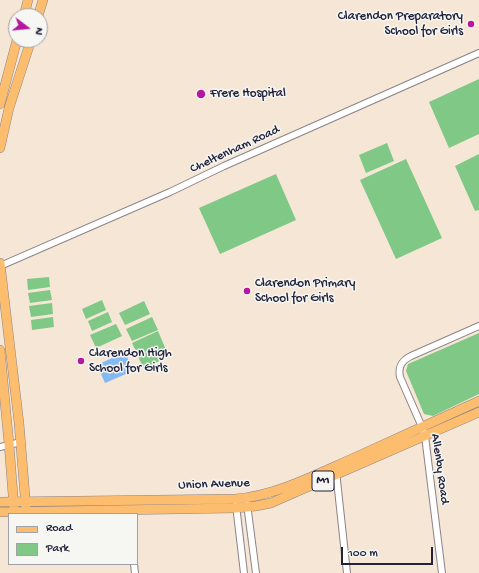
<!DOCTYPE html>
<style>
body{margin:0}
#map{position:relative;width:479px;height:573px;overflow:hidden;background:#f5e6d5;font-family:"Gochi Hand",sans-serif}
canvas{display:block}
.legend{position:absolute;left:8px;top:513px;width:130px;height:52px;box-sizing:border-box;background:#f6f6f2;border:1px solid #a1a1a9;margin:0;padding:5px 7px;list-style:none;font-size:12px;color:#22223b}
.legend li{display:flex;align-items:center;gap:8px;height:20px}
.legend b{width:20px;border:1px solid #a1a1a9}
.north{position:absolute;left:8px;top:8px;width:40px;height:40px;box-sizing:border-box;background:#f6f6f2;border:1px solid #a1a1a9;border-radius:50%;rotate:106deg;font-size:11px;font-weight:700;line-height:16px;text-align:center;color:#22223b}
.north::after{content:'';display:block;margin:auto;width:14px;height:18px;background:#b5179e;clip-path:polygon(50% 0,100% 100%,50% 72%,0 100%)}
.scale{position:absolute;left:341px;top:547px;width:92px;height:18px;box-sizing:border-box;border:2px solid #22223b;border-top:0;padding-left:5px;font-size:12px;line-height:14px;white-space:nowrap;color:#22223b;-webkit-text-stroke:3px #f6f6f2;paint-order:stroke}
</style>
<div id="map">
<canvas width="479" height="573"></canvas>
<ul class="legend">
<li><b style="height:5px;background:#fcbd6f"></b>Road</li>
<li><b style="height:11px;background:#7fc885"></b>Park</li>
</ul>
<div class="north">N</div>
<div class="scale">100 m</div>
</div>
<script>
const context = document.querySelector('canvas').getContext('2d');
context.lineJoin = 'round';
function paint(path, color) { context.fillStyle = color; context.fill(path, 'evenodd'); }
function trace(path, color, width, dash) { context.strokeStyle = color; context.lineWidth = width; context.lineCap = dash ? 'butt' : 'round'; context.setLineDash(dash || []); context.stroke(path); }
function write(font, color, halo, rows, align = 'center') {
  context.font = font + ' "Gochi Hand",sans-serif'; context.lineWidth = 3; context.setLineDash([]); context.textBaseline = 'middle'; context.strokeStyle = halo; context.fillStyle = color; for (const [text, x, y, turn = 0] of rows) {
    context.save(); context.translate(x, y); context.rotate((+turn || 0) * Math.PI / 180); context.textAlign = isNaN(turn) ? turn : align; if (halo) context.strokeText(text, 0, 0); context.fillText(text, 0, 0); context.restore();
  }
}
const green = new Path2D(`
 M479 79V134L449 148 429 102Z
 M387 143 394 161 366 173 359 155Z
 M479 154V210L475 211 455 166Z
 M406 159 442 238 396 259 360 180Z
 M276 174 296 220 220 254 199 208Z
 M49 277 50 287 28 290 27 279Z
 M50 290 52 300 30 303 28 293Z
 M102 300 106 310 86 319 82 309Z
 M144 301 150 314 125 325 119 313Z
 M52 303 53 314 31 317 29 306Z
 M108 312 112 322 92 331 88 321Z
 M53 317 54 327 32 330 31 320Z
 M152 317 158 330 132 341 126 329Z
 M116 324 122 336 96 348 90 335Z
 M158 331 169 357 143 368 138 356 159 346 138 355 132 343Z
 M479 333V394L433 416 424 414 406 371 408 364Z`);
const water = new Path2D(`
 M125 352 133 371 105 383 97 365Z`);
const minor = new Path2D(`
 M0 266 170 192 224 166 479 53
 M0 447 21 442
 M336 471 347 573
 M247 504 256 573
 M236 505 244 573
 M134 564 135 573
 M442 573 425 436 422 427 400 377C398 367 401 361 411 356L479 326`);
const primary = new Path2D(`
 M24 16 28 0
 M38 16 43 0
 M0 104 17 40
 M0 148 9 108 31 40
 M0 263 19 423 26 508
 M0 350 9 444 14 508
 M0 502 235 499C276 496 319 473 356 457 397 438 438 420 479 401
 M0 512 236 508 256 506 271 503 479 412`);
const markers = [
 [471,24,4,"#b5179e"],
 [201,94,5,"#b5179e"],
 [247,291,4,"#b5179e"],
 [81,361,4,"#b5179e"]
];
const shields = [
 [323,481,22]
];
const shieldNames = [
 ["M1",323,481]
];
const poiNames = [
 ["Clarendon Preparatory",463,17,"right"],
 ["School for Girls",463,32,"right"],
 ["Frere Hospital",210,94],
 ["Clarendon Primary",255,284],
 ["School for Girls",255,299],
 ["Clarendon High",89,354],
 ["School for Girls",89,369]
];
const streetNames = [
 ["Cheltenham Road",235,150,-25],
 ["Allenby Road",439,469,82],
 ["Union Avenue",214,485,-2]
];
paint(green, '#7fc885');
paint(water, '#83baf3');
trace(minor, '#8c8488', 8);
trace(primary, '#8c8488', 10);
trace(minor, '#fff', 6);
trace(primary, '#fcbd6f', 9);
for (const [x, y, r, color] of markers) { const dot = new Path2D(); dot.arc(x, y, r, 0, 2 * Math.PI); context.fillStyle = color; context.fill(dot); trace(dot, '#f6f6f2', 1.5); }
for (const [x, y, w] of shields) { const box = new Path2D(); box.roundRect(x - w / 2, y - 10, w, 20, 3); context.fillStyle = '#f6f6f2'; context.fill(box); trace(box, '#22223b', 1); }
write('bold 12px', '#22223b', null, shieldNames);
write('13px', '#22223b', '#f6f6f2', poiNames, 'left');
write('13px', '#22223b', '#f6f6f2', streetNames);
</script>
